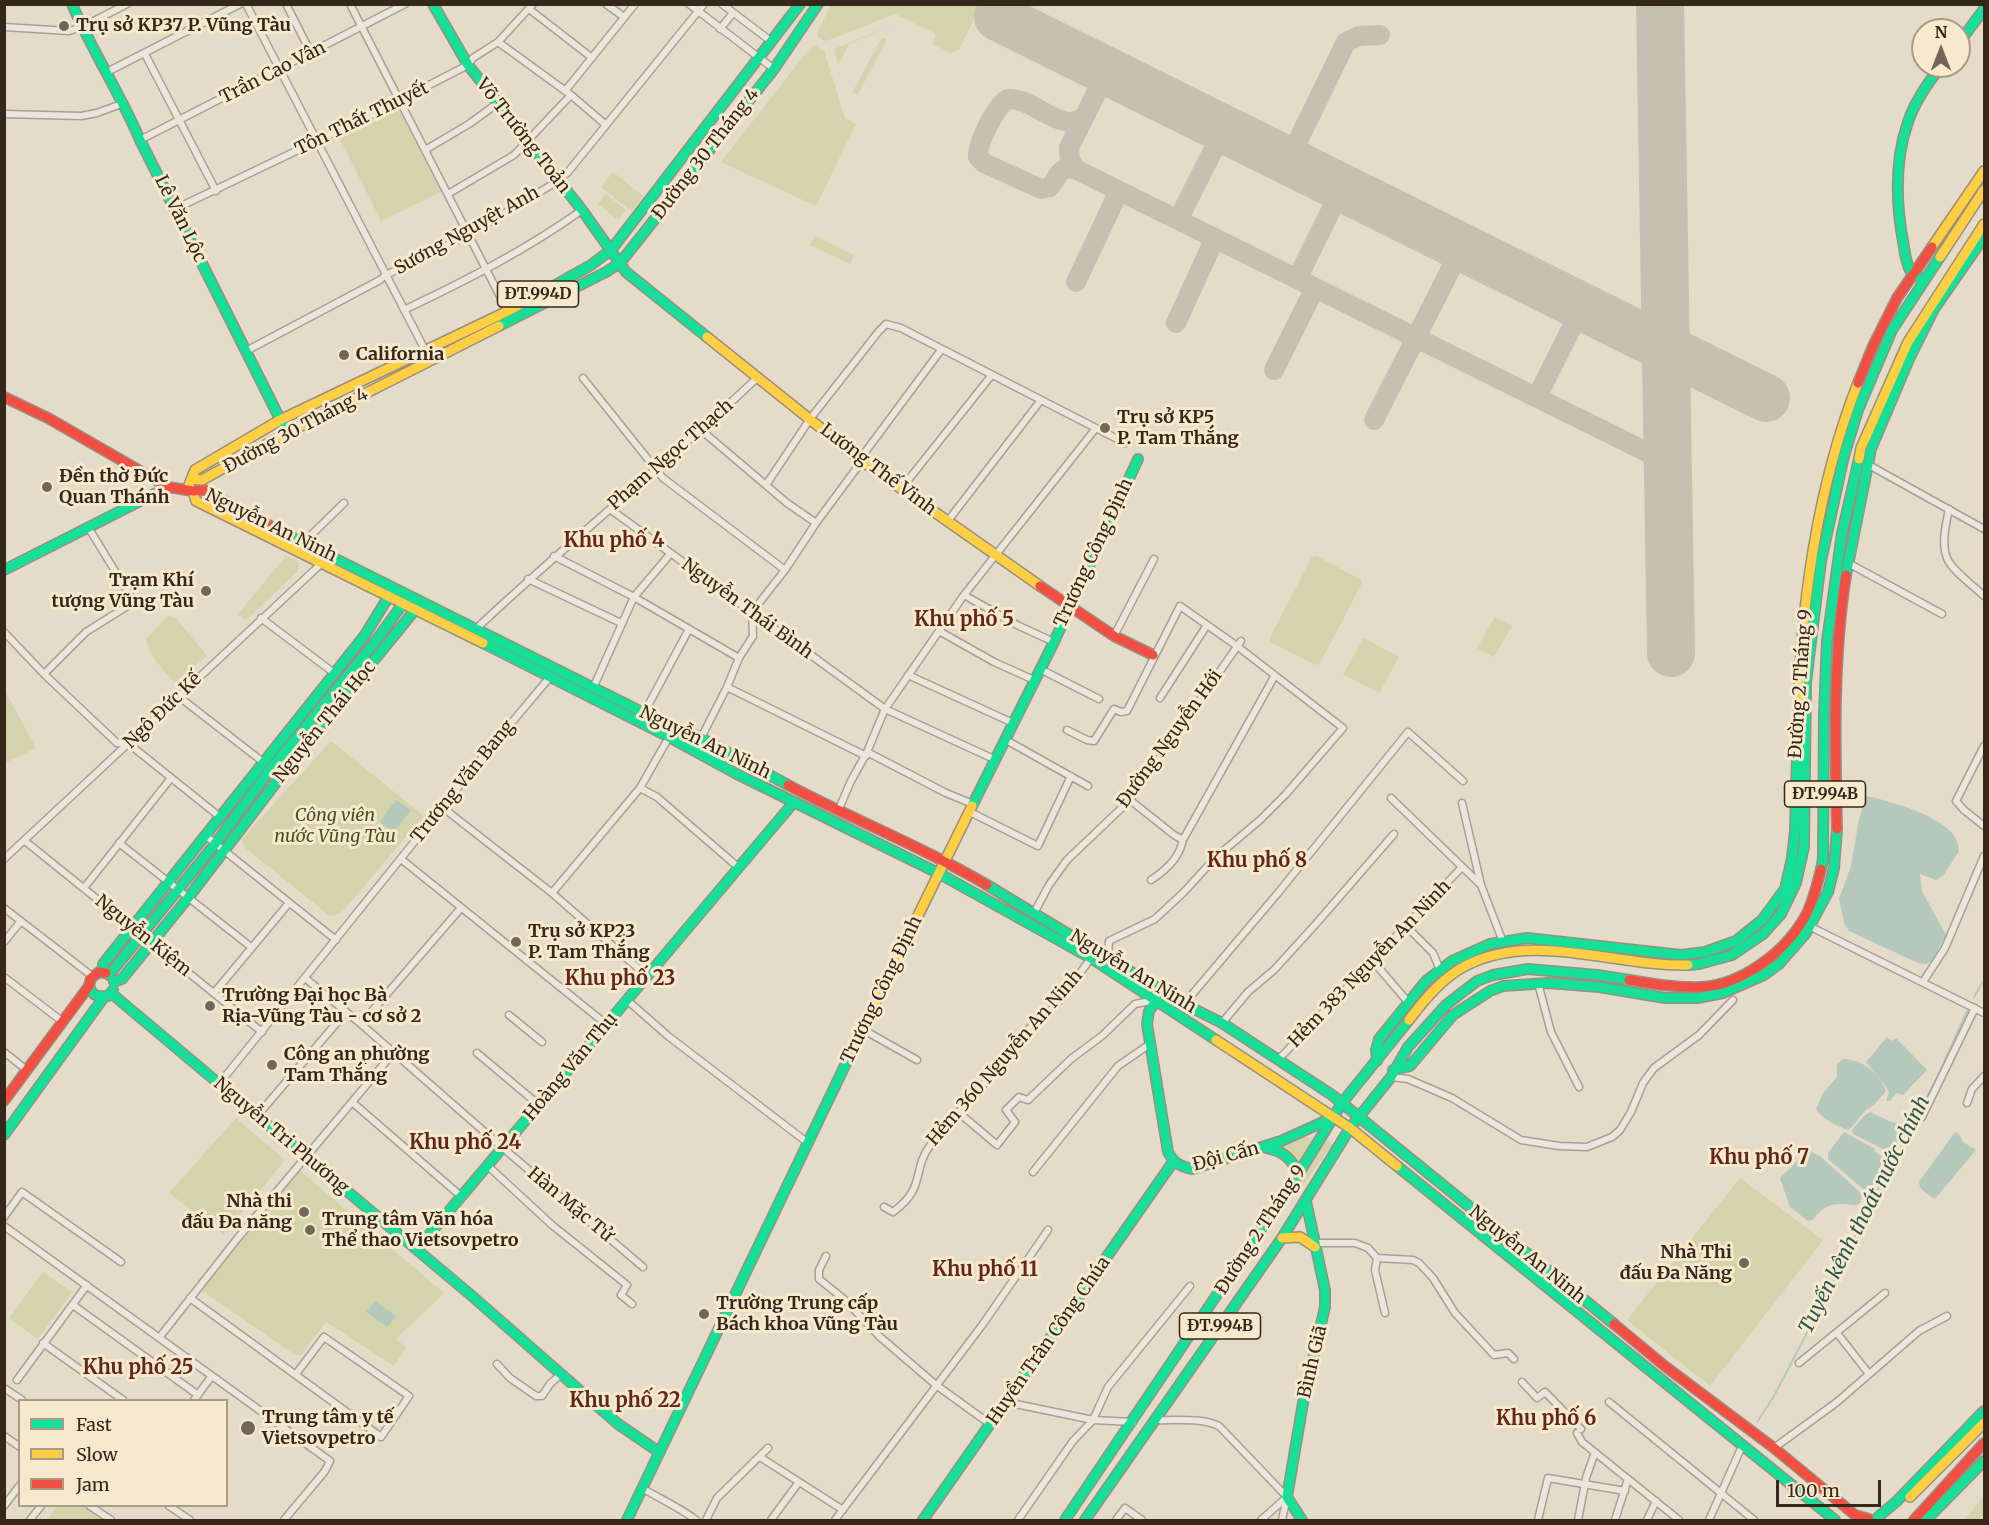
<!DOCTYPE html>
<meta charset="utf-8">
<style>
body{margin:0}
#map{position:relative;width:1989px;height:1525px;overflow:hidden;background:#e4dbc9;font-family:Merriweather,serif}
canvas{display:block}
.frame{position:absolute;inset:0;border:6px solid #36271b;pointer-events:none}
.legend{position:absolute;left:18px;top:1399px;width:210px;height:108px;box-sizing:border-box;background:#f6e9cd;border:2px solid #a99b86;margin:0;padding:8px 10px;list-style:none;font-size:18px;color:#36271b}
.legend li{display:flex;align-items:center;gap:12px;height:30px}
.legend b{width:30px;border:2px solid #a99b86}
.north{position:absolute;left:1911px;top:18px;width:60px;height:60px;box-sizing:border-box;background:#f6e9cd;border:2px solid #a99b86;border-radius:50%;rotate:0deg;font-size:16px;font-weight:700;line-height:24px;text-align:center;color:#36271b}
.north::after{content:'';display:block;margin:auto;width:21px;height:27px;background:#736658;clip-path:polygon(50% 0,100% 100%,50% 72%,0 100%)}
.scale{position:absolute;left:1776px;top:1480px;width:105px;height:27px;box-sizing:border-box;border:3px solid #36271b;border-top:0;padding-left:8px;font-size:18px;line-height:21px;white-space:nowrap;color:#36271b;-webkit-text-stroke:4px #f6e9cd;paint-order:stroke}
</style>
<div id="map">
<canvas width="1989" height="1525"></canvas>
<div class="frame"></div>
<ul class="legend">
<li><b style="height:8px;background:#16e098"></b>Fast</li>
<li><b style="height:8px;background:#ffcf43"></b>Slow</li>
<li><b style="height:8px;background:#f24e42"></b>Jam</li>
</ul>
<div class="north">N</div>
<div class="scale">100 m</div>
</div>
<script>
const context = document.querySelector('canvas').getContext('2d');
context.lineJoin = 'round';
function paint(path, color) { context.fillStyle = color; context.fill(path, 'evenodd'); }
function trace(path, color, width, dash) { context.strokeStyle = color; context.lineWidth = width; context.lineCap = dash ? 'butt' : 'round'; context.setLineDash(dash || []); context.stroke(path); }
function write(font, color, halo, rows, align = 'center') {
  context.font = font + ' Merriweather,serif'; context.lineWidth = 6; context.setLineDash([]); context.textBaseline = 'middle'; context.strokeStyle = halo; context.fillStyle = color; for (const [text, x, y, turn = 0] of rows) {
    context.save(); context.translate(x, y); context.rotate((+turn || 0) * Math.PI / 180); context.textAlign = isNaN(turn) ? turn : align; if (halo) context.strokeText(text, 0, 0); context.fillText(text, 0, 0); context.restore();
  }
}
const green = new Path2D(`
 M831 5V4L981 5 959 50 951 53 932 44 936 34 895 14 826 41 819 38 817 33Z
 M902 21 849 44 838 65 834 49Z
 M885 38 886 41 858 94H854L853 91 881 39Z
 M814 45 824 51 845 118 856 124 816 206 721 162 810 48Z
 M399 110 441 192 381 221 340 139Z
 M613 172 643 196 631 211 601 187Z
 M606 194 626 210 618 220 598 204Z
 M815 236 854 255 850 264 810 245Z
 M286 556 295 559 299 564 297 572 246 620 238 614Z
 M1316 556 1360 579 1362 583 1320 663 1315 665 1270 642V637L1312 557Z
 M168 616 176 618 207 656 175 682C164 671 148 655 146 639Z
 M1495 617 1512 626 1494 657 1477 648Z
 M1364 638 1399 657 1379 693 1343 674Z
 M4 689 36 748 5 763H4Z
 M331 741 424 816 341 913 330 916 243 846 242 839Z
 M236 1118 285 1160 224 1235 169 1193Z
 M1306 1136 1313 1138 1298 1164 1276 1146Z
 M1325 1138 1333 1144 1304 1184 1301 1181Z
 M299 1170 444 1293 396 1339 406 1347 394 1366 326 1322 301 1355H295L201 1290Z
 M1740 1178 1823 1240 1710 1386 1627 1320Z
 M43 1272 72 1292 38 1339 9 1318Z
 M1984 1496V1520H1964Z
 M58 1506H87L108 1520H46Z`);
const water = new Path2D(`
 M1866 796C1890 801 1931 813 1949 830 1956 836 1958 843 1959 851L1943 876 1936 880 1920 874 1922 891 1946 935 1932 961 1925 964 1918 963 1849 931 1844 923 1839 899 1851 866 1859 819Z
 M396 800 411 810 394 832 380 822Z
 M1887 1037 1892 1041 1896 1038 1927 1070 1903 1095 1896 1093 1890 1101H1887L1886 1100 1889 1093 1887 1088 1866 1062Z
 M1843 1059C1862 1059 1879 1073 1886 1091L1873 1106 1866 1110 1849 1130C1838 1127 1822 1119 1816 1109L1823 1093 1837 1077V1064Z
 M1870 1112 1891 1122 1906 1124 1904 1133 1894 1149 1887 1151 1853 1134 1852 1130 1865 1115Z
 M1844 1132 1875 1149 1874 1151 1886 1159 1869 1194 1828 1159V1153Z
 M1955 1132 1959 1134 1963 1142 1976 1150 1935 1199C1928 1195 1919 1190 1919 1182Z
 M1804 1148 1820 1156 1863 1195 1859 1204C1852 1207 1850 1204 1844 1204 1827 1203 1822 1209 1812 1220L1808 1221 1790 1207 1780 1178 1798 1160Z
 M375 1301 396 1316 387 1327 366 1312Z`);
const stream = new Path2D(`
 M1974 997 1984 980
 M1758 1421 1775 1394 1808 1331 1877 1191 1935 1082 1969 1007`);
const taxiway = new Path2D(`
 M1084 117C1062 135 1033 97 1008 99 996 105 977 144 978 157L984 163 1041 189 1050 187C1059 176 1059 166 1075 169L1667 462
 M1288 161 1346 42 1359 36 1380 35
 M1075 169 1070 160 1069 148 1107 71
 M1178 220 1224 129
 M1297 279 1342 188
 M1076 282 1119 191
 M1176 323 1215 238
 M1274 370 1315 288
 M1537 397 1582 307
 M1374 420 1462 247`);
const runway = new Path2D(`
 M1660 4 1671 653
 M998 17 1766 398`);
const street = new Path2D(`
 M246 4 425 350
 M286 4 311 53
 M350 4 508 312
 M606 4 624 17
 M689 4 774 69
 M722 4 772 42
 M529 9 591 57
 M4 27 69 31 82 27 127 4
 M720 29 733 13
 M498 42 571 95 606 125
 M145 54 216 191
 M107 72 240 4
 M565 91 635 4
 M4 114 81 116 97 113 124 103
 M140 140 405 4
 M425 150 469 124 498 103
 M448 194 514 155 571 95
 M175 209 369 116 468 65 473 58 498 42 533 4
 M404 310C467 280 526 250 582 210
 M246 351 380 280 386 275 468 235 558 181 568 172 704 4
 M583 378 663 478 785 570
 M701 430 787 503 816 523
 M1867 464 1984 529
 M766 485 810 419 879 331 886 324 901 328 1125 443
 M901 489 991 376
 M610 509 885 709 996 760
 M1949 509C1946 524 1941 543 1947 558 1951 570 1975 587 1984 596
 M947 522 1041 400
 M304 542 344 503
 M554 556 634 597 739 658
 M1848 563 1942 614
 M528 579 621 623
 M964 595 1019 626 1054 642
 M261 618 334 673
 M477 628C568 542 666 464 757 378
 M939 631 994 662 1034 680
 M4 632 44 674 117 743 129 744 220 817
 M1114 636 1154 559
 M1040 669 1099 699
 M44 674 86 632 134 602 88 527
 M908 675 1013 723
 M594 686 634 597 671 553
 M727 687 866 756
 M178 696 263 762
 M1160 698 1207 625
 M644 713 689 629
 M1067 730 1087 740 1094 741 1114 709 1121 712 1127 711 1180 606 1237 646 1343 728 1286 794 1260 820 1215 858 1184 892 1155 919 1109 941 1108 957
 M701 738 727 687 739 658 753 636 752 612 785 570 816 523 862 461 866 451 941 350
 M1006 740 1088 786
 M1984 746 1956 801 1964 810 1984 826
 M867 752 946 793 973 804
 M640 788 657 797 738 867
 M1391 798 1481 885
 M1130 800 1174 835 1181 839 1184 838 1274 677
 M1462 803 1481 885 1503 942
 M442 807 552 893 647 976
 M838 811 851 781 867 752 885 709 964 595 1096 428
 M970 812 1038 846 1071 776
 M206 836 336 940
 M25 841 262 1032
 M119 843 251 947
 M4 859 322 563
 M401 859 606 1024
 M1151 880C1165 871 1181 857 1183 838
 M84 888 171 778
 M552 893 640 788 669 737
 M4 908 92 976
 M1034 913 1049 885 1067 860 1130 800 1241 641
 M1406 926 1433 953 1440 970
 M1809 926 1984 1013
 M4 942 21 921
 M1372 960 1408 1002
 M4 977 63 1022
 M305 978 361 1024 503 1148 643 1267
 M1923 982 1945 948 1984 856
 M1538 983 1551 1032 1579 1087
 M214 993 289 903
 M627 1000 668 1036 808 1143
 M1184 1004 1278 893 1408 732 1463 781
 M509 1015 542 1042
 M1222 1023 1248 992 1274 970 1315 925 1394 834
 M361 1024 461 908
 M862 1029 917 1060
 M4 1052 28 1071
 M477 1053 539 1105
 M1278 1060 1462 867
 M1391 1077 1408 1079 1452 1098 1521 1140 1559 1146 1587 1147 1612 1137 1620 1130 1631 1112 1643 1083 1654 1068 1699 1035 1733 1000
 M219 1084 481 759 550 677
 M352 1102 462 1197
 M1967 1103 1972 1089 1984 1076
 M958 1112 997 1145 1015 1122 1006 1110 1019 1097 1028 1100 1071 1059 1103 1035 1135 1004 1155 1000
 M257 1116 346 1012
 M1922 1117 1975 1008
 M488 1166 552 1225 627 1285 621 1295 632 1304
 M1033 1172 1118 1066 1150 1044
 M884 1207 893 1212C927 1187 911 1171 931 1144L1011 1053 1022 1034 1047 1014 1061 999 1091 958
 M4 1217 22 1192 121 1262
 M4 1226 330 1461 325 1471 284 1520
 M1314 1243H1355L1368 1248 1377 1258 1413 1260 1419 1263 1433 1278 1455 1313 1494 1355 1508 1353 1514 1359
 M826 1256 819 1270V1279L845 1300 879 1336 936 1385 990 1424
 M1377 1258 1375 1270 1385 1313
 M190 1298 381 1437 409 1396 324 1337 296 1374
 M73 1305 198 1395
 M1837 1333 1869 1374
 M159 1338 237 1239 394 1052
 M43 1343 123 1400
 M1799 1363 1885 1293
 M497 1364 510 1378 536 1396H542L550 1384 561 1374
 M17 1380 87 1285
 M1522 1382 1537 1398 1545 1392 1581 1429
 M4 1388 22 1400
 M194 1400 211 1377
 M1006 1402 1093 1420 1133 1422
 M1609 1402 1754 1520
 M1154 1420C1175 1421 1200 1417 1219 1426L1287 1497
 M1577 1433 1582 1442 1679 1520
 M4 1436 20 1447
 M1774 1448 1837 1402 1919 1331 1947 1316
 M760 1457 843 1510
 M642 1488C660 1499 679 1507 696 1520
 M4 1506 20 1485
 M90 1506 111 1520
 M169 1506 190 1520
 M30 1520 41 1506
 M706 1520 717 1498 768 1448
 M771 1520 799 1482
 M835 1520 983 1324 1048 1230
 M1018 1520 1073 1441 1093 1420 1108 1387 1190 1286
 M1116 1520 1125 1508 1142 1520
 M1261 1520 1287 1497
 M1282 1520 1287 1497
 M1538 1520 1548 1478 1625 1491
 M1578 1520 1586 1478 1595 1452
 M1615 1520 1628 1479
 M1647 1520 1656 1501
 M1709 1520 1743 1444`);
const fast = new Path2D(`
 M72 4C92 51 120 93 140 140L287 433
 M433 4 468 65 582 210 626 272 707 337
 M1959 43 1984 9
 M1924 281C1920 278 1912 274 1910 270 1906 263 1905 254 1904 247 1896 206 1894 162 1908 122 1915 101 1928 83 1941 66
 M552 287 591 265 611 250 800 4
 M499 326 606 272 620 263 774 69 818 4
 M274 528 644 713 701 738 788 785
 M4 570 168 487
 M1846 575 1871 449 1910 357 1934 309 1984 237
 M483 643 669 737 735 773 940 874 1091 958 1216 1040
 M972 806 1054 642 1138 459
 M1821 869 1823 859 1824 714 1827 641 1842 533 1859 459
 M987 885 1184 1004 1222 1023 1332 1095 1614 1324
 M1688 965 1699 964 1732 955 1763 934 1781 914 1796 883 1804 847 1806 682 1821 561 1844 456 1858 410 1892 330 1940 257
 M103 972V964L365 635 392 591
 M109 975 215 844 270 770 375 642 407 598
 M114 982 122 979 188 898 300 751 419 605
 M89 986C92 996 98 997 108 996L113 990
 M1163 991 1149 1011 1147 1024 1168 1152C1174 1163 1179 1166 1192 1169L1281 1141 1332 1118
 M111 993 472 1296 618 1424 659 1452
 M1377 1061 1376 1050 1379 1039 1426 981 1452 961 1490 944 1527 938 1681 955 1705 952 1736 941 1762 920 1785 889 1792 858 1795 831 1798 721
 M1393 1070 1410 1066 1453 1015 1490 991 1503 986 1548 983 1599 987 1665 998H1697L1723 993 1764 975 1779 964 1806 933 1828 892 1834 868 1837 829
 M4 1135 104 997
 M1267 1148C1283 1151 1293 1159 1298 1175
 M1397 1166 1835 1520
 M417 1249 794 802
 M1878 1517 1897 1501 1984 1411
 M627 1520 873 1007
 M923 1520 1173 1162
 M1065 1520 1299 1173 1342 1103 1409 1020
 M1085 1520 1282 1238 1350 1128 1391 1077 1408 1047 1446 1005 1477 981 1493 975 1528 969 1597 975 1629 980
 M1302 1520 1287 1497 1303 1403 1325 1307V1290L1306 1201
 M1926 1520 1984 1461`);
const slow = new Path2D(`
 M1932 247 1984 171
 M1940 257 1984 190
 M707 337 862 461 1040 586
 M1859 459 1861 448 1908 342 1984 224
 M193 479 202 480 287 433 499 326
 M189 485 195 470 280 420 508 311 552 287
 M193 491 196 501 483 643
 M1798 721C1800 609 1817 487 1858 383
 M873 1007 972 806
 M1409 1020C1424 1000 1442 978 1465 966 1533 930 1616 967 1688 965
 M1216 1040 1350 1128 1397 1166
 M1282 1238 1300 1237 1315 1247
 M1910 1497 1984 1423`);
const jam = new Path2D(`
 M1858 383 1873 346 1897 298 1932 247
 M4 397 48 418 168 487 193 491 205 490 274 528
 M1040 586 1114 636 1153 655
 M788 785C854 820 923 847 987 885
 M1837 829C1835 744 1833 659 1846 575
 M1629 980C1653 984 1677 988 1702 987 1742 985 1786 951 1805 917 1813 903 1817 885 1821 869
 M4 1101 89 986 91 978 99 972 106 973
 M1614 1324 1666 1367 1774 1448 1855 1515 1869 1519
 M1914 1520 1984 1443`);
const markers = [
 [64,26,6,"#736658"],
 [344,355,6,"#736658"],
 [1105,428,6,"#736658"],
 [47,487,6,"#736658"],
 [206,591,6,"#736658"],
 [516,942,6,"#736658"],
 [210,1006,6,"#736658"],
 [272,1065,6,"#736658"],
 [304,1212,6,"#736658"],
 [310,1230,6,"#736658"],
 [1744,1263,6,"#736658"],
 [704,1314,6,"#736658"],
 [248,1428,8,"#736658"]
];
const shields = [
 [538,294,81],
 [1825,794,81],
 [1220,1326,81]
];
const shieldNames = [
 ["ĐT.994D",538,294],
 ["ĐT.994B",1825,794],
 ["ĐT.994B",1220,1326]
];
const poiNames = [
 ["Trụ sở KP37 P. Vũng Tàu",76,26],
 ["California",356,355],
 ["Trụ sở KP5",1117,418],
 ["P. Tam Thắng",1117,439],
 ["Đền thờ Đức",59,477],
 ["Quan Thánh",59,498],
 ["Trạm Khí",194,581,"right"],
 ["tượng Vũng Tàu",194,602,"right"],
 ["Trụ sở KP23",528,932],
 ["P. Tam Thắng",528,953],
 ["Trường Đại học Bà",222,996],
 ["Rịa-Vũng Tàu - cơ sở 2",222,1017],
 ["Công an phường",284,1055],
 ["Tam Thắng",284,1076],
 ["Nhà thi",292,1202,"right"],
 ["đấu Đa năng",292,1223,"right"],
 ["Trung tâm Văn hóa",322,1220],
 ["Thể thao Vietsovpetro",322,1241],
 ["Nhà Thi",1732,1253,"right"],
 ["đấu Đa Năng",1732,1274,"right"],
 ["Trường Trung cấp",716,1304],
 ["Bách khoa Vũng Tàu",716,1325],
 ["Trung tâm y tế",262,1418],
 ["Vietsovpetro",262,1439]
];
const streetNames = [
 ["Trần Cao Vân",273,73,-27],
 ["Tôn Thất Thuyết",362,119,-26],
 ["Võ Trường Toản",523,136,52],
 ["Đường 30 Tháng 4",706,154,-52],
 ["Lê Văn Lộc",180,219,64],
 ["Sương Nguyệt Anh",467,231,-29],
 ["Đường 30 Tháng 4",296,431,-28],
 ["Phạm Ngọc Thạch",671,455,-41],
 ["Lương Thế Vinh",878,470,37],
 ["Nguyễn An Ninh",271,526,26],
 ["Trương Công Định",1094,553,-65],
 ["Nguyễn Thái Bình",747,609,36],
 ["Đường 2 Tháng 9",1801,684,-86],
 ["Ngô Đức Kế",163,711,-44],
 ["Nguyễn Thái Học",325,722,-51],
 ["Đường Nguyễn Hới",1170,739,-54],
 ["Nguyễn An Ninh",705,743,26],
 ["Trương Văn Bang",463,782,-51],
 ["Nguyễn Kiệm",143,936,39],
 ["Hẻm 383 Nguyễn An Ninh",1370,964,-46],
 ["Nguyễn An Ninh",1133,972,31],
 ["Trương Công Định",882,990,-64],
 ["Hẻm 360 Nguyễn An Ninh",1005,1058,-49],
 ["Hoàng Văn Thụ",571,1067,-50],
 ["Nguyễn Tri Phương",281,1136,40],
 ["Đội Cấn",1226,1157,-15],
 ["Hàn Mặc Tử",570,1205,40],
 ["Đường 2 Tháng 9",1261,1230,-57],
 ["Nguyễn An Ninh",1527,1255,39],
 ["Huyền Trân Công Chúa",1049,1341,-55],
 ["Bình Giã",1313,1362,-77]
];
const parkNames = [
 ["Công viên",335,816],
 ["nước Vũng Tàu",335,837]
];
const neighbourhoodNames = [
 ["Khu phố 4",614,541],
 ["Khu phố 5",964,620],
 ["Khu phố 8",1257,861],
 ["Khu phố 23",620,979],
 ["Khu phố 24",465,1143],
 ["Khu phố 7",1759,1158],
 ["Khu phố 11",985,1270],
 ["Khu phố 25",138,1368],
 ["Khu phố 22",625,1401],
 ["Khu phố 6",1546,1419]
];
const waterNames = [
 ["Tuyến kênh thoát nước chính",1865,1215,-63]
];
paint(green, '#d4d3ab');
paint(water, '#b5c8bc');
trace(stream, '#b5c8bc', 2);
trace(taxiway, '#c7c0b2', 20);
trace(runway, '#c7c0b2', 48);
trace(street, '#a8a093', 9);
trace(fast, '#988f83', 12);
trace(slow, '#988f83', 12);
trace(jam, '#988f83', 12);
trace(street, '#ebe5db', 6);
trace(fast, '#16e098', 9);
trace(slow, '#ffcf43', 9);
trace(jam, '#f24e42', 9);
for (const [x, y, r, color] of markers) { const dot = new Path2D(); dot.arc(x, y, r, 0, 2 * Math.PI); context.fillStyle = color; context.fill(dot); trace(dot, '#f6e9cd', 2); }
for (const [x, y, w] of shields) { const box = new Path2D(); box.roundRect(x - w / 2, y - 13, w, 26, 4.5); context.fillStyle = '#f6e9cd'; context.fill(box); trace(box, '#36271b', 1.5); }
write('bold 16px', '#36271b', null, shieldNames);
write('bold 18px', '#36271b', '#f6e9cd', poiNames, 'left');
write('18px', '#36271b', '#f6e9cd', streetNames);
write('italic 18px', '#485321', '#f6e9cd', parkNames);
write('bold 20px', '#63271a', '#f6e9cd', neighbourhoodNames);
write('italic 20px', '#2a5652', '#f6e9cd', waterNames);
</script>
